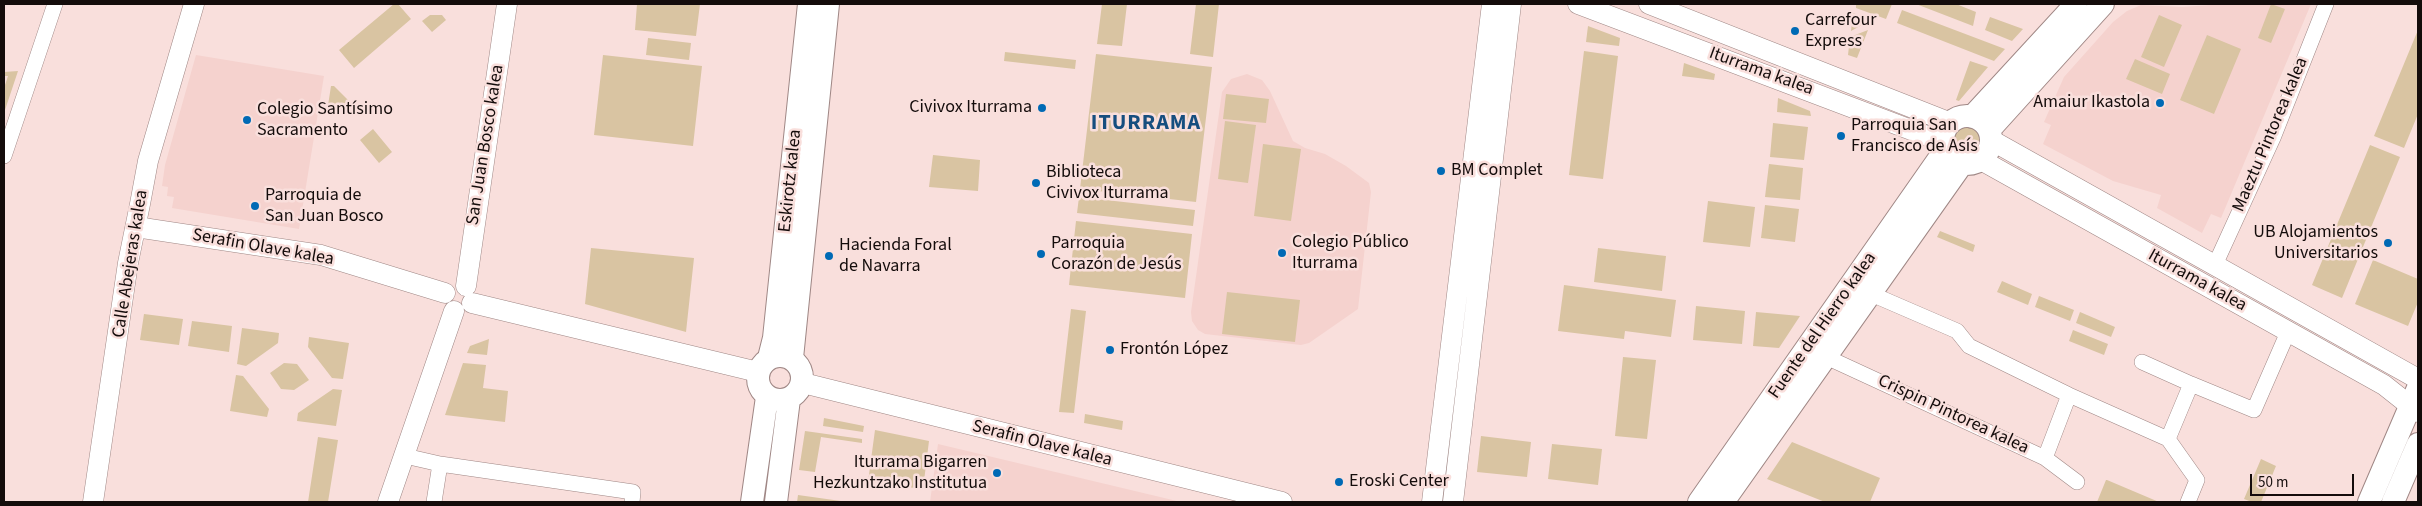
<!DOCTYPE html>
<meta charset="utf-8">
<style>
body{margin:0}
#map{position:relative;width:2422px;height:506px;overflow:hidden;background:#f9dfdc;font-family:"Source Sans 3",sans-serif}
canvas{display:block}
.frame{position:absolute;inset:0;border:5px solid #140c0b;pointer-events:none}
.scale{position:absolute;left:2250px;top:474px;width:104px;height:22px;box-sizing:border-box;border:2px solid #140c0b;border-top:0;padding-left:6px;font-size:15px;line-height:18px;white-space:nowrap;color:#140c0b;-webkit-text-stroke:4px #f9dfdc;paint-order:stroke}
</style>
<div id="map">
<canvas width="2422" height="506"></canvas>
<div class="frame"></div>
<div class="scale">50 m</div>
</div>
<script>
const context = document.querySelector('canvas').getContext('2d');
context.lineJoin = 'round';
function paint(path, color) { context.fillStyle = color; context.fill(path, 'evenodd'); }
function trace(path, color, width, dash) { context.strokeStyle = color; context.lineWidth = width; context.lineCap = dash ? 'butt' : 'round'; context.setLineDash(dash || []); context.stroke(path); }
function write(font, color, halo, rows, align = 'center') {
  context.font = font + ' "Source Sans 3",sans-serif'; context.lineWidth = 5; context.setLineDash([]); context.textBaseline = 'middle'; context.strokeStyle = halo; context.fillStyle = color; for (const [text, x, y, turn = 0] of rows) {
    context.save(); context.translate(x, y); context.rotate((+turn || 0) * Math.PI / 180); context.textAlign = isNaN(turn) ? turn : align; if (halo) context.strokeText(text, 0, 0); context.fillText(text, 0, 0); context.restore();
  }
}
const built = new Path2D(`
 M2226 4H2311L2221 218 2211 214 2202 233 2157 208 2161 195 2113 181 2043 144 2051 125 2044 122 2064 77 2113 22 2127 11 2141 5 2182 7Z
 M196 55 324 76 299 229 172 208 174 197 167 196 168 187 162 186 165 165Z
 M1247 74 1262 80 1270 91 1293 141 1305 148 1325 154 1346 166 1369 183 1371 192 1358 309 1309 343 1301 345 1205 334 1198 330 1192 321 1191 312 1222 92 1231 79Z
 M938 444 1181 502H930Z`);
const green = new Path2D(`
 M394 4H398L411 19 354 68 339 50Z
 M637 4H700L696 36 635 30Z
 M1102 4H1127L1122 46 1097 44Z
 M1196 4H1219L1213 57 1190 54Z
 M1856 4H1892L1886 19 1856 8Z
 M1916 4H1956L1976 12 1973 26Z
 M2271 4 2285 9 2271 43 2258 38Z
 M1902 10 2005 49 1994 61 1897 23Z
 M1853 13 1871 20 1851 31Z
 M430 15H442L446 20 432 32 422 21Z
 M2159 15 2182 25 2164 67 2141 57Z
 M1990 17 2023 29 2012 41 1985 30Z
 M1588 26 1620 38 1619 46 1586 42Z
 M1868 30 1857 58 1848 55 1850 37Z
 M2418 30V114L2404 148 2374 136Z
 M2207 35 2241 49 2214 114 2180 100Z
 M648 38 691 43 689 60 646 55Z
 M1584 51 1618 56 1603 179 1569 175Z
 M1005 52 1076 60 1075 69 1004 61Z
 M1096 54 1212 67 1196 202 1080 189Z
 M603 55 702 66 693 146 594 135Z
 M2135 59 2170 74 2162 94 2126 79Z
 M1970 61 1988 67 1959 101 1956 100Z
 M1684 63 1715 74 1714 80 1682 76Z
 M18 71 4 113V88L8 76H4V72Z
 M331 86H334L350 102 335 114 327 112Z
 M1226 94 1269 99 1266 123 1223 119Z
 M1778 98 1810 111 1811 116 1777 112Z
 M1225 121 1256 125 1248 183 1218 179Z
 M1773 123 1808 127 1804 160 1770 157Z
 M1954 139a13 13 0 1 1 26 0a13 13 0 1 1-26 0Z
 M373 129 392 152 379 163 360 140Z
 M1263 144 1301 149 1291 221 1254 216Z
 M2370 145 2400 157 2342 298 2312 285Z
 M933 155 980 160 978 191 929 187Z
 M1769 164 1803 168 1800 200 1765 197Z
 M1079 197 1195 210 1193 226 1077 213Z
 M1708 201 1755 207 1750 247 1703 242Z
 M1765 205 1799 209 1795 242 1761 238Z
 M1076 221 1192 234 1185 298 1069 285Z
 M1940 231 1975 245 1973 252 1937 237Z
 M591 248 694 258 686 332 585 304Z
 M1598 248 1666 256 1662 291 1594 282Z
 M2373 260 2418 279V302L2408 326 2355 304Z
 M2002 281 2032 294 2028 305 1997 292Z
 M1564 285 1676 300 1671 337 1625 331 1624 339 1558 331Z
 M1227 292 1300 300 1295 342 1222 334Z
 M2039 296 2074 310 2070 321 2035 307Z
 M1696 306 1745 311 1742 344 1693 340Z
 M1071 309 1086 311 1074 413 1059 412Z
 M1756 312 1800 316 1779 348 1753 346Z
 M2080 312 2115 327 2111 337 2076 323Z
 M144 314 183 319 179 345 140 340Z
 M192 321 232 326 229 352 188 346Z
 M242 328 279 333 278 343 246 366 237 364Z
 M2073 330 2108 344 2104 355 2069 341Z
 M309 337 349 343 343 379 332 378 308 347Z
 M489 339 487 355 467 353 470 346Z
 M1623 357 1656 360 1647 439 1615 436Z
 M284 363 297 364 309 380 294 390 281 389 270 373Z
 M463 363 486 365 483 388 508 391 505 422 445 415Z
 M236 375 243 376 269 409 267 417 230 411Z
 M333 389 342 390 336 426 297 421 298 413Z
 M1085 414 1123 421 1122 430 1084 423Z
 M824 418 864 426 863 432 823 426Z
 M875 430 929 441 923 489 868 482Z
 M805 431 862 439V443L821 437 815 472 799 470Z
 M1481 436 1531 442 1527 477 1477 472Z
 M318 437 338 440 328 502H308Z
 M1792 442 1880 478 1870 502H1825L1767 479Z
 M1552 444 1602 449 1598 485 1548 479Z
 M2261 459 2276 466 2261 502H2252L2244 499Z
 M2106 480H2107L2159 502H2097Z
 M798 495 848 502H797Z`);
const minor = new Path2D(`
 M4 156 55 4
 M2215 265 2273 138 2326 4
 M1869 293 1957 331 1969 346 2069 395 2168 439
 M1824 356 2045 458 2077 482
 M2142 362 2191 384
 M405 456 440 464 633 492 632 502
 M2045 458 2069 395
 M434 502 440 464
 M2188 502 2197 480 2168 439 2191 384 2254 410 2288 332`);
const tertiary = new Path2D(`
 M1578 4 1943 142
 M1649 4 1951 123
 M1991 140 2418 379
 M1981 160 2384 385 2418 412
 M136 227 321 255 445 293
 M466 286 507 4
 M472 303 758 372
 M803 383 1282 502
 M93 502 128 263 140 204 148 161 194 4
 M388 502 454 311
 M1432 502 1492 4
 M1453 502 1511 4`);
const secondary = new Path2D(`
 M1943 140a24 24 0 1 1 48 0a24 24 0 1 1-48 0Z
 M1972 117 2076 4
 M1989 130 2103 4
 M758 378a22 22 0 1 1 44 0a22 22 0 1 1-44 0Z
 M769 358 774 338 809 4
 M792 358 828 4
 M752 502 767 397
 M776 502 789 399
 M1699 502 1945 150
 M1723 502 1962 164
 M2369 502 2418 388
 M2393 502 2418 444`);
const markers = [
 [1795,31,5,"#006ab5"],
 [2160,103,5,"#006ab5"],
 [1042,108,5,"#006ab5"],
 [247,120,5,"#006ab5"],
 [1841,136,5,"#006ab5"],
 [1441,171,5,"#006ab5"],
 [1036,183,5,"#006ab5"],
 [255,206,5,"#006ab5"],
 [2388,243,5,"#006ab5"],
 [1282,253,5,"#006ab5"],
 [1041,254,5,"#006ab5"],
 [829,256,5,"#006ab5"],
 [1110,350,5,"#006ab5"],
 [997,473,5,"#006ab5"],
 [1339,482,5,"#006ab5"]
];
const poiNames = [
 ["Carrefour",1805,21],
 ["Express",1805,42],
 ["Amaiur Ikastola",2150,103,"right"],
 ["Civivox Iturrama",1032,108,"right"],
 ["Colegio Santísimo",257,110],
 ["Sacramento",257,131],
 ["Parroquia San",1851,126],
 ["Francisco de Asís",1851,147],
 ["BM Complet",1451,171],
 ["Biblioteca",1046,173],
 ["Civivox Iturrama",1046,194],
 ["Parroquia de",265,196],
 ["San Juan Bosco",265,217],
 ["UB Alojamientos",2378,233,"right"],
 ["Universitarios",2378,254,"right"],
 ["Colegio Público",1292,243],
 ["Iturrama",1292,264],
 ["Parroquia",1051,244],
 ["Corazón de Jesús",1051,265],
 ["Hacienda Foral",839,246],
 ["de Navarra",839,267],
 ["Frontón López",1120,350],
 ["Iturrama Bigarren",987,463,"right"],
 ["Hezkuntzako Institutua",987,484,"right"],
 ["Eroski Center",1349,482]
];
const streetNames = [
 ["Iturrama kalea",1761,72,20],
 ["Maeztu Pintorea kalea",2271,135,-67],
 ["San Juan Bosco kalea",486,145,-81],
 ["Eskirotz kalea",791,181,-84],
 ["Serafin Olave kalea",263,248,10],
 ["Calle Abejeras kalea",131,264,-81],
 ["Iturrama kalea",2197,281,29],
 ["Fuente del Hierro kalea",1823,326,-55],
 ["Crispin Pintorea kalea",1953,415,25],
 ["Serafin Olave kalea",1042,444,14]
];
const districtNames = [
 ["ITURRAMA",1146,124]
];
paint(built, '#f5d2ce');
paint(green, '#d9c4a2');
trace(minor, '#9f8785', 16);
trace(tertiary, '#9f8785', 21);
trace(secondary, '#9f8785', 24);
trace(minor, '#fff', 15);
trace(tertiary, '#fff', 20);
trace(secondary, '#fff', 22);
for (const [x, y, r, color] of markers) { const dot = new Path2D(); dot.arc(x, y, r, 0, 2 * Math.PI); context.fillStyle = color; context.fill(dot); trace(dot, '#f9dfdc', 2); }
write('18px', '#140c0b', '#f9dfdc', poiNames, 'left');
write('18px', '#140c0b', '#f9dfdc', streetNames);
context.letterSpacing = '1px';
write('bold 22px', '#164e7f', '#f9dfdc', districtNames);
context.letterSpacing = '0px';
</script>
